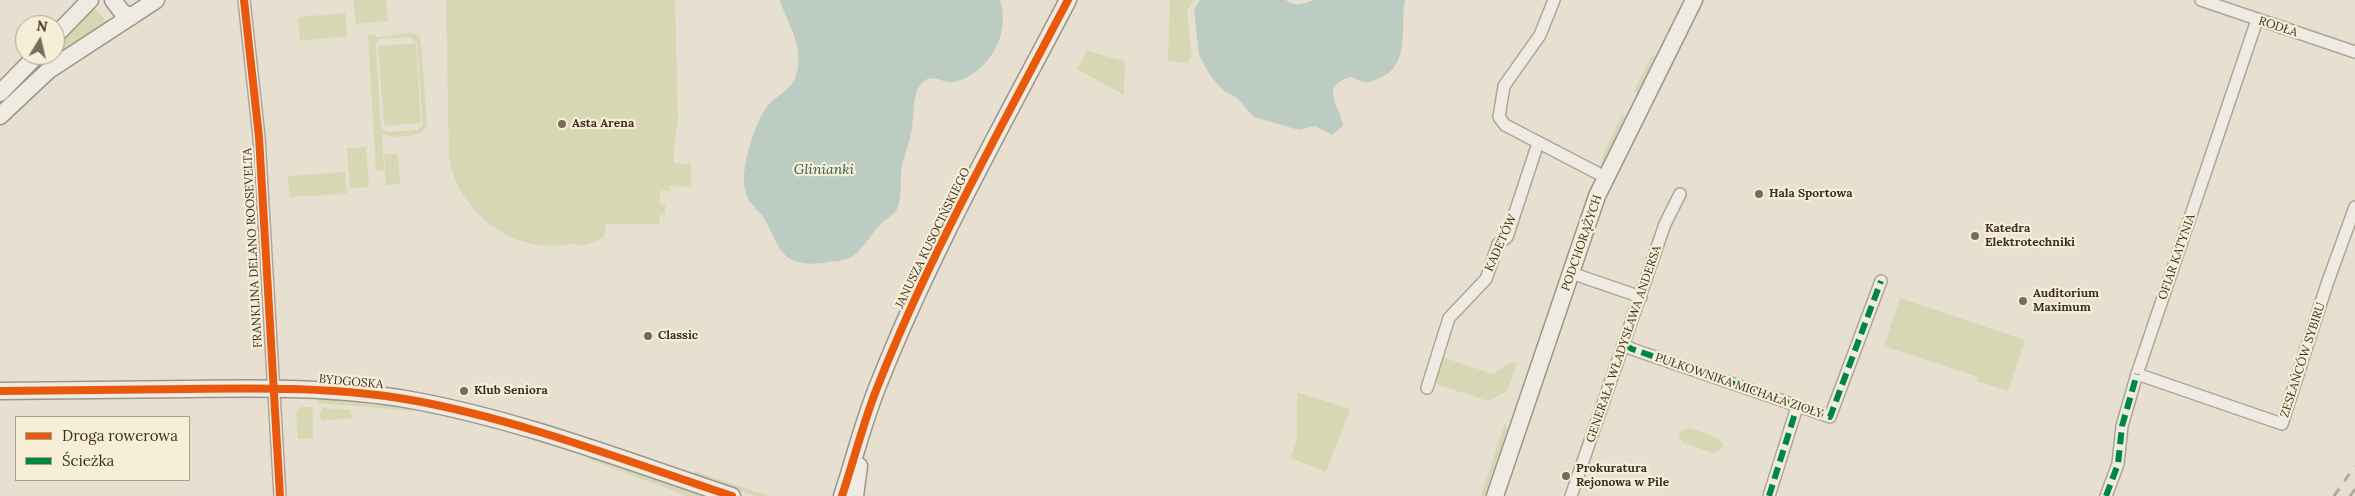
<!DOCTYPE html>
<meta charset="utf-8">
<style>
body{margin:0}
#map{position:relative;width:2355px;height:496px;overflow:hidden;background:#e7e0d1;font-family:Lora,serif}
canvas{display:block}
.legend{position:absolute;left:15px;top:416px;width:175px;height:65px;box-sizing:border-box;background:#f7eed8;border:1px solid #ada18e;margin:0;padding:6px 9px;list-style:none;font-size:15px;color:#3d2e20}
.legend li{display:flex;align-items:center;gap:10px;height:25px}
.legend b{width:25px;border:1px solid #ada18e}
.north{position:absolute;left:15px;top:15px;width:50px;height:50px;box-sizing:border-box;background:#f7eed8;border:1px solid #ada18e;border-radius:50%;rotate:9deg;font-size:14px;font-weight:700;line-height:20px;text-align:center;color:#3d2e20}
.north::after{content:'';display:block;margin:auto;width:18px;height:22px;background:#786c5e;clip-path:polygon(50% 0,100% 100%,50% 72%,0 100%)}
</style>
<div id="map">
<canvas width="2355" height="496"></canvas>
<ul class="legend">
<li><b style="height:6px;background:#e8590c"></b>Droga rowerowa</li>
<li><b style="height:6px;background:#00873e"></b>Ścieżka</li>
</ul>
<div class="north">N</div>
</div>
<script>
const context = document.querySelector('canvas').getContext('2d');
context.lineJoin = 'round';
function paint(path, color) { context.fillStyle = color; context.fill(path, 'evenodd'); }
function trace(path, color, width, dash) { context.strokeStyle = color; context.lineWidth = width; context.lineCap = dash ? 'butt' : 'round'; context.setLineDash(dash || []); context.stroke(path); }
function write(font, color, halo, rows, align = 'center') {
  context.font = font + ' Lora,serif'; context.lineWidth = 4.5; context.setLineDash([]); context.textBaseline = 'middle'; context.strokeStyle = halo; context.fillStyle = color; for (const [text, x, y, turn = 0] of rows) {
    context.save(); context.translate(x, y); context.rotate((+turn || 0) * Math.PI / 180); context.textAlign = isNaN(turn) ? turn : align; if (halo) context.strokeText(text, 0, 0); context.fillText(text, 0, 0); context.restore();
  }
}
const green = new Path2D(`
 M353 0H386L388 21 356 24Z
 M446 0H675L678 120 674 148V163L691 164V187L670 186V191H660V204H665V215H660L659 224H606L604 237C596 242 584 248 575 244 560 246 547 247 533 244 491 235 456 200 449 158Z
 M1170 0H1194L1187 11 1192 57 1187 63 1168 61Z
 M92 6 108 23 0 108V102L45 55H55V44Z
 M345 13 347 36 300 41 298 17Z
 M412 33 419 37 421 42 427 125C421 138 394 139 382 134L384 170 376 171 368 35 375 34 376 37ZM410 37 417 43 423 124 418 130 387 132 381 127 376 44 380 39Z
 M416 43 421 123 384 126 378 46Z
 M1087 51 1125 61 1124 95 1077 69Z
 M1652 55 1660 59 1639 93 1634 90Z
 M1622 115 1627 118 1600 168 1604 151Z
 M366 147 369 187 350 188 347 148Z
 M384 154H398L400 184 386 185Z
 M345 172 347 194 290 197 288 176Z
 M1900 298 2025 340 2008 391 1977 381 1978 377 1884 346Z
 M1442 357 1493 374 1510 362 1517 364 1507 391 1488 401 1439 385 1435 378Z
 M1297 392 1350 409 1326 472 1291 458 1297 438Z
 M315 397 411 407 412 411 319 403Z
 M301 407H311L313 410V438L298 439 296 413Z
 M322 408 350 410 353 418 322 421 319 415Z
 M1505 422 1507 431 1485 496H1481Z
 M1690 428 1718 438 1723 445 1721 449 1713 453 1683 443 1679 436 1680 431Z
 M594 457 666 479 703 496H687L585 458Z
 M694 471 769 496H755L696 476Z`);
const water = new Path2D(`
 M780 0H1000C1011 34 990 70 958 81 943 87 933 69 920 85 912 96 914 115 912 129 910 141 905 153 902 165 900 177 902 190 899 203 896 217 886 217 878 227 867 239 861 256 843 260 839 262 833 261 828 262 818 264 806 265 795 261 778 255 774 235 765 220 760 211 751 206 747 196 737 175 754 126 766 108 776 95 793 90 797 72 804 45 787 24 780 0Z
 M1200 0H1286C1293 7 1305 4 1313 0H1405C1400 26 1411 65 1380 78 1376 79 1370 83 1365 82 1360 82 1355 78 1350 77 1317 88 1342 107 1343 126L1332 135 1315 126 1299 130 1254 117 1236 97 1224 91 1211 77 1199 55 1194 10Z`);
const street = new Path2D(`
 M244 0 259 137 280 496
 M1554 0 1540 35 1504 86 1499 117 1505 125 1605 177
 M2201 0 2355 52
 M1571 273 1641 297
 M1625 345 1632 349 1830 417 1881 281
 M2137 374 2282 424 2327 284 2355 207
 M1427 388 1449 318 1486 279 1498 244 1507 237 1538 143
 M1571 496 1665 224 1680 194
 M1769 496 1797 407
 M2106 496 2118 464 2122 426 2137 374 2257 20`);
const secondary = new Path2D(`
 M113 0 122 12 131 17
 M55 36 90 0
 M0 93 37 55
 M0 116 49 70 156 0
 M0 391C63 390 126 390 189 389 262 388 338 387 411 400 521 420 626 461 732 496
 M842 496C854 460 863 423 877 388 930 253 1001 128 1068 0
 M855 496 859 466
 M1495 496 1597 196 1694 0`);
const rail = new Path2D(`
 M2334 496 2355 466
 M2350 496 2355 489`);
const quiet = new Path2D(`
 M1625 345 1632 349 1830 417 1881 281
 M1769 496 1797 407
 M2106 496 2118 464 2122 426 2137 374`);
const cycleway = new Path2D(`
 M244 0 259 137 280 496
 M0 391C63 390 126 390 189 389 262 388 338 387 411 400 521 420 626 461 732 496
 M842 496C854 460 863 423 877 388 930 253 1001 128 1068 0`);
const markers = [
 [562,124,5,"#786c5e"],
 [1759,194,5,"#786c5e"],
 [1975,236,5,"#786c5e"],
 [2023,301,5,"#786c5e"],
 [648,336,5,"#786c5e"],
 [464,391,5,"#786c5e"],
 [1566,476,5,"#786c5e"]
];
const streetNames = [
 ["RODŁA",2278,27,18],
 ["JANUSZA KUSOCIŃSKIEGO",933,238,-64],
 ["KADETÓW",1501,243,-66],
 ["PODCHORĄŻYCH",1582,243,-71],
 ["FRANKLINA DELANO ROOSEVELTA",253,248,-93],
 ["OFIAR KATYNIA",2177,257,-71],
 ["GENERAŁA WŁADYSŁAWA ANDERSA",1624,344,-71],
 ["ZESŁAŃCÓW SYBIRU",2303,360,-72],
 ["BYDGOSKA",351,382,5],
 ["PUŁKOWNIKA MICHAŁA ZIOŁY",1739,386,19]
];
const poiNames = [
 ["Asta Arena",572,124],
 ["Hala Sportowa",1769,194],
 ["Katedra",1985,229],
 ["Elektrotechniki",1985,243],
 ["Auditorium",2033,294],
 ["Maximum",2033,308],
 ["Classic",658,336],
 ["Klub Seniora",474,391],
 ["Prokuratura",1576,469],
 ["Rejonowa w Pile",1576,483]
];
const waterNames = [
 ["Glinianki",824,170]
];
paint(green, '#d6d7b3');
paint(water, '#bcccc2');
trace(street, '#ada599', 14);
trace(secondary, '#9c958a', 19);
trace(street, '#efebe3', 11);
trace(secondary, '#efebe3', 16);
trace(rail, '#afaaa2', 3, [9, 9]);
trace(quiet, '#00873e', 6, [12, 6]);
trace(cycleway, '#e8590c', 8);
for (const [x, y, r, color] of markers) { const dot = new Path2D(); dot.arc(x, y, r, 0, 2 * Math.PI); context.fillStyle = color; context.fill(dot); trace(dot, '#f7eed8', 2); }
write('12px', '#3d2e20', '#f7eed8', streetNames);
write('bold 12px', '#3d2e20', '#f7eed8', poiNames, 'left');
write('italic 14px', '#2f5d5a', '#f7eed8', waterNames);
</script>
